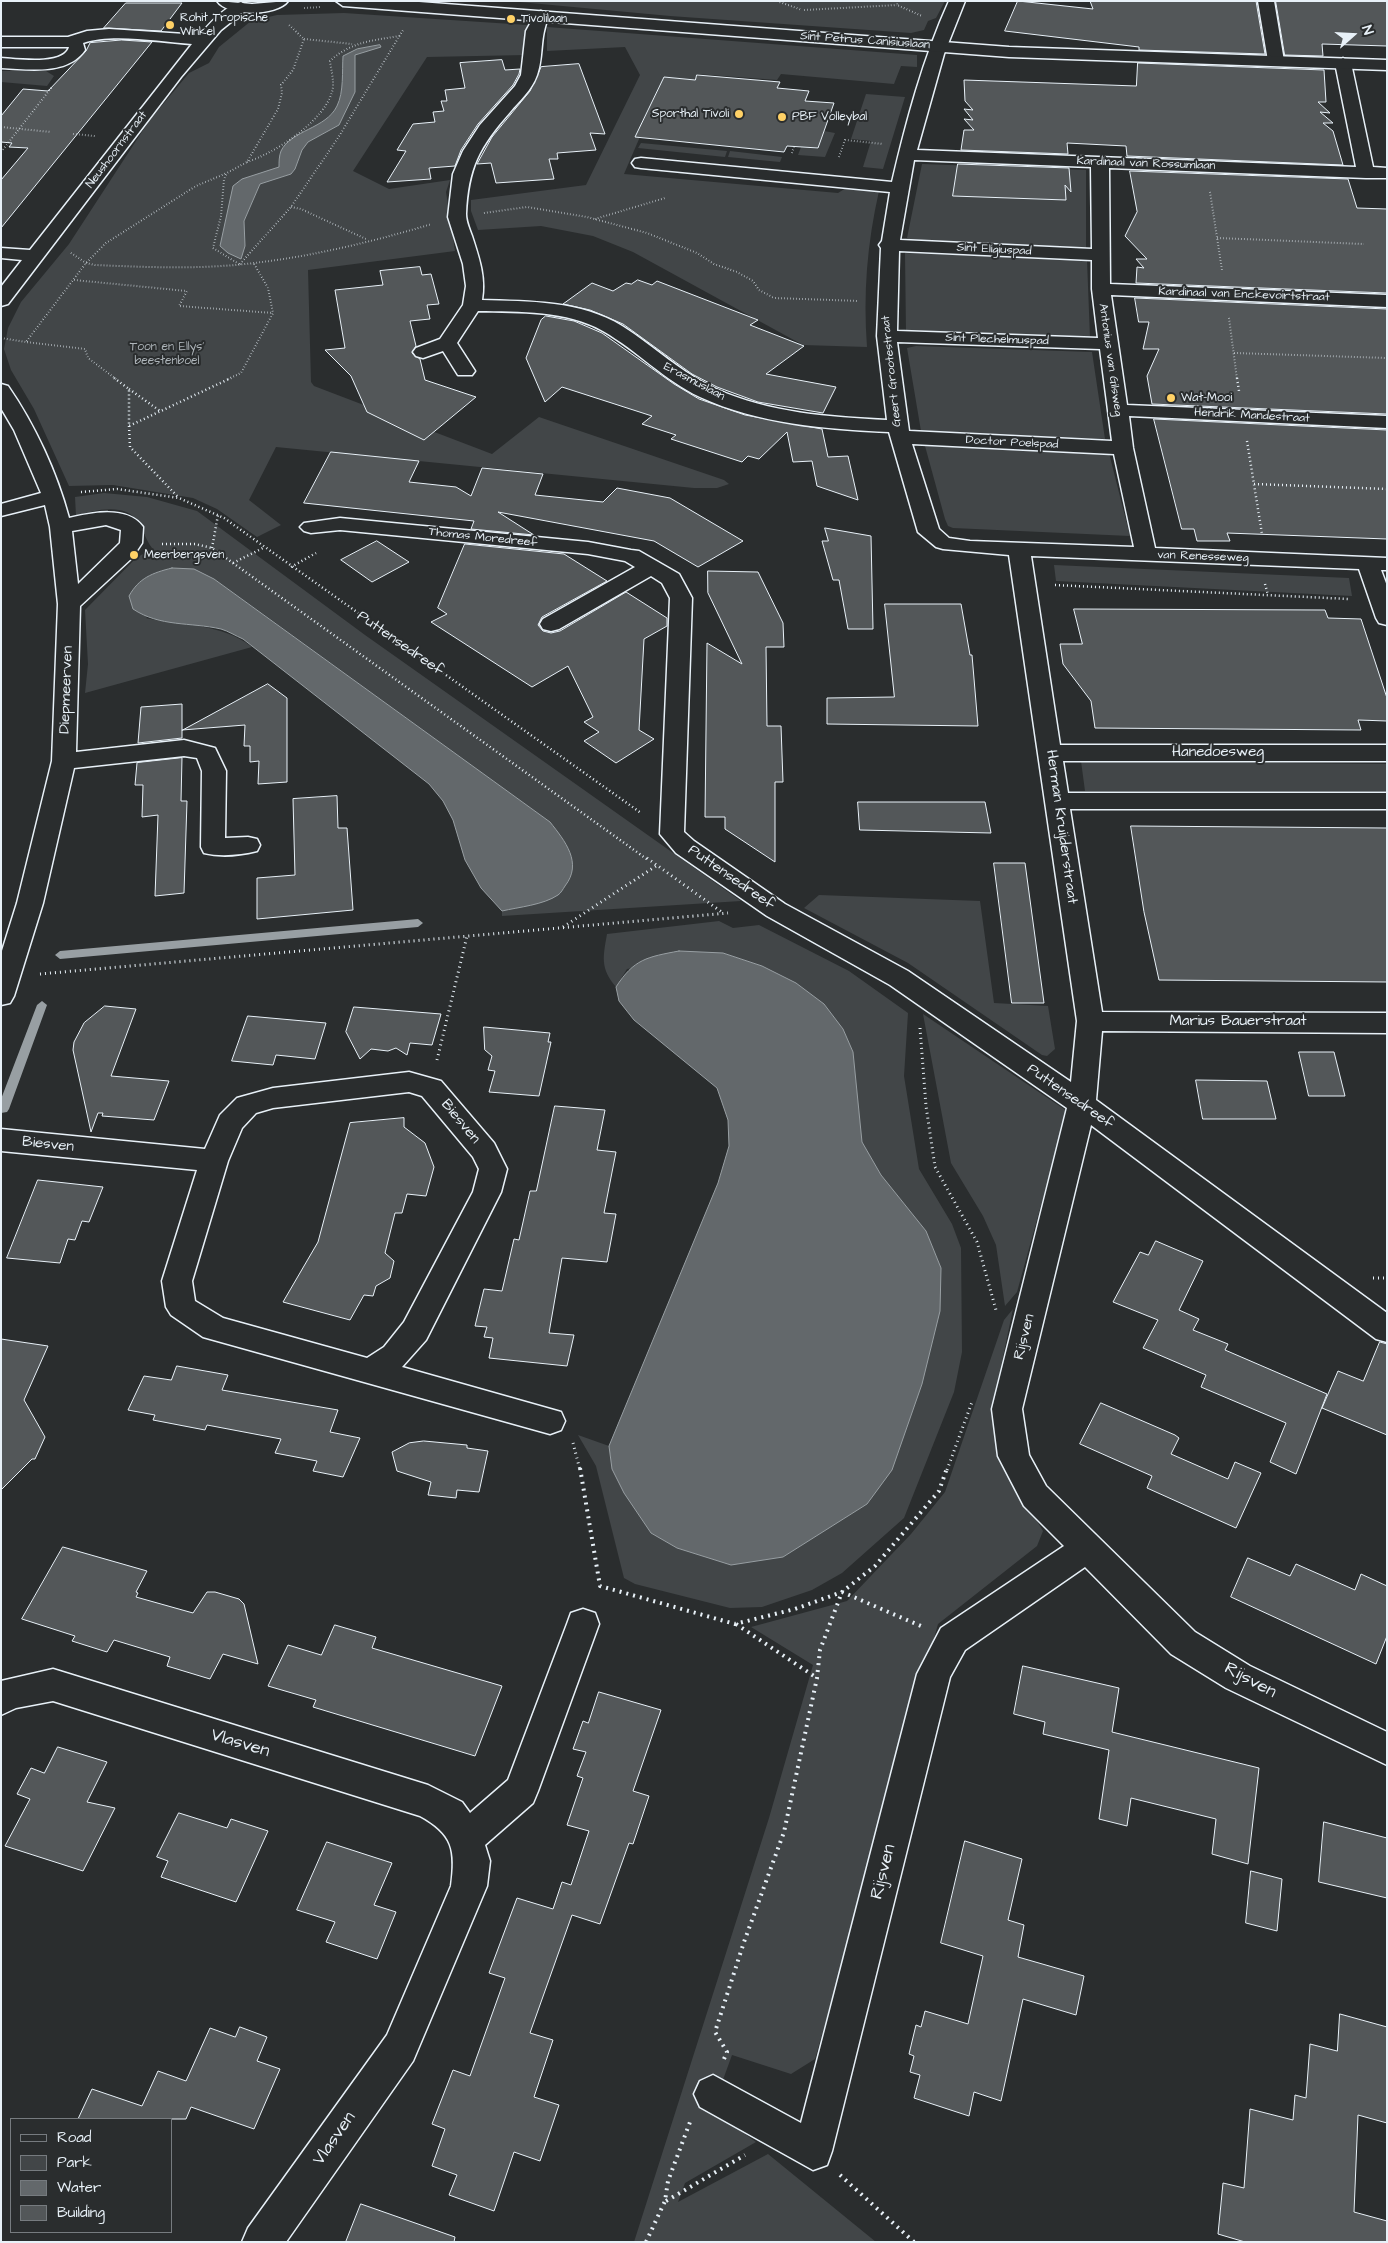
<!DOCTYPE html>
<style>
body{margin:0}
#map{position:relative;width:1388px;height:2243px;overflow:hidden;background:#2a2d2e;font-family:"Architects Daughter",sans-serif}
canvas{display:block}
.frame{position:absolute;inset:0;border:2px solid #e8f1f8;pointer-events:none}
.legend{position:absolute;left:10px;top:2118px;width:162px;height:115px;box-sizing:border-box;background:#2a2d2e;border:1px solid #767b7f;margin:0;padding:6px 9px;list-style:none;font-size:15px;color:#e8f1f8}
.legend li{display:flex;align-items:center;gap:10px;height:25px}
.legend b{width:25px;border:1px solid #767b7f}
.north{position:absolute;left:1328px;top:10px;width:50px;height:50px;-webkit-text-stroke:4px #2a2d2e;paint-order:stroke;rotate:71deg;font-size:14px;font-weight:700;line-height:20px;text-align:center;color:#e8f1f8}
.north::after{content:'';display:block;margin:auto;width:18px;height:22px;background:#e8f1f8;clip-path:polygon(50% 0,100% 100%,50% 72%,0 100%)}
</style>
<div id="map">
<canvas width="1388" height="2243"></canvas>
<div class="frame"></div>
<ul class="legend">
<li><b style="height:6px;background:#2a2d2e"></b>Road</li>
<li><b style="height:14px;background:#424648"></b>Park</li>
<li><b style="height:14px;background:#63686b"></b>Water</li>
<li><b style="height:14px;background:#535759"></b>Building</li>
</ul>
<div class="north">N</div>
</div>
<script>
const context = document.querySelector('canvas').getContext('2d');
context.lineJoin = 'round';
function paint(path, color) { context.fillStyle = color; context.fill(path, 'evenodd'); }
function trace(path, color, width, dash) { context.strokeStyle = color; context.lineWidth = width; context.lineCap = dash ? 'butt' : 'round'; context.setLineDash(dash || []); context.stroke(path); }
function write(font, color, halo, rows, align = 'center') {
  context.font = font + ' "Architects Daughter",sans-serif'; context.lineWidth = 4; context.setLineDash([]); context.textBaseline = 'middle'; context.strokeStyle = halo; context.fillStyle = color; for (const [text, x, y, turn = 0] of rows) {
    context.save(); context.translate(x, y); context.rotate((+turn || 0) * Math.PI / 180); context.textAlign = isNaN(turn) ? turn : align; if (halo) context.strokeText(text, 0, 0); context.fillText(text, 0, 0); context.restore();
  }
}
const green = new Path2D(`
 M509 1H945L936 18 928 21 924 30 911 33 670 16Z
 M344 13 527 25 526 55 427 57 353 171 389 189 450 180 446 192 455 251 308 270 311 382 314 386 492 454 539 417 724 480 729 484 717 488H694L276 447 249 500 281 525 257 537 217 509 193 498 113 485 69 486 34 409 11 370 4 349 8 328 21 302 69 244 149 121 189 73 209 63 219 47 251 21 277 15ZM380 47 355 55V92L339 125 308 142 302 150 295 169 291 174 260 184 244 221 245 246H220L226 226 264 173 279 167C279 162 279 155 281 151 291 130 327 129 337 106 344 92 342 71 343 56Z
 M547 27 917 55V67L901 66 894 84 781 74 777 80 697 74 694 80 664 77 641 124 645 125 624 174 838 193 846 188 879 191C867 244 863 294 867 347L803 345 633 252 593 236 541 226 478 230 471 211V200L586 185 640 75 625 47 547 51Z
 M1 71H46L54 76 47 86 1 82Z
 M866 94 905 97 883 169 863 167 871 141 851 139Z
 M824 131 835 133 825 157 798 155 801 147 818 149Z
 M641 143 727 151 725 157 638 148Z
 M730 151 782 157 780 162 728 157Z
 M922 164 1086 170V248L914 241 907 238Z
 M905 253 1087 260 1090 338 906 333Z
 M916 346 1092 352 1105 439 921 431 907 348Z
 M925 446 1109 453 1130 536 953 528 948 526 945 519Z
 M104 493 147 497 197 511 365 635 741 901 502 916V911L539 902 550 822 259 611 214 579 194 570 146 618C182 626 222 623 252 647L85 693 88 664 85 610 135 559 152 548C146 540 144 532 139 523 126 502 95 510 76 516L75 497Z
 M1054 565 1349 578 1352 596 1056 581Z
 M1081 761 1387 764V791H1085Z
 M819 895 980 901 994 1003 1048 1006 1055 1049 1047 1056 1042 1055 908 963 804 908Z
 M719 921 733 928 759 925 849 971 908 1013 904 1076 919 1169 952 1224 961 1248 962 1352 954 1392 904 1518 842 1573 812 1590 762 1607 730 1608 635 1584 624 1578 596 1466 578 1435 609 1446 612 1469 624 1493 651 1533 677 1548 731 1565 783 1557 867 1504 941 1268 926 1231 881 1175 862 1142 853 1052 843 1029 824 1004 796 983 762 966 723 953 627 969 616 987C600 968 603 957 607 934Z
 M923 1014 1067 1111 1017 1292 1005 1306 996 1245 983 1216 951 1163Z
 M1013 1309 991 1414 1000 1459 1043 1531 1037 1546 938 1624 815 2059 791 2074 732 2055 712 2110 756 2142 685 2183 678 2202 768 2154 876 2242H634L769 1818 813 1665 751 1627 847 1601 911 1534 945 1492 1004 1320Z`);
const water = new Path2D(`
 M380 45 381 47 355 55V92L339 125 308 142 302 150 295 169 291 174 260 184 244 221 245 246 241 259 228 253 220 246 233 186 242 179 279 167C279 162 279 156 281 151 291 130 326 129 337 106 344 92 342 71 343 56L357 49Z
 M172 568 194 569 214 579 550 822C565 841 583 863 565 886 563 889 561 893 558 895 543 905 519 907 502 911L481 888 465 860 453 820 443 801 429 784 243 639C236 636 228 631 221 629 190 622 160 627 133 609L129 596C139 578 152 573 172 568Z
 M679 951 723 953 762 966 796 983 824 1004 843 1029 853 1052 862 1142 881 1175 926 1231 941 1268 940 1311 922 1384 892 1470 867 1504 783 1557 731 1565 677 1548 651 1533 624 1493 612 1469 609 1446 718 1183 729 1146 728 1120 717 1088 634 1020 619 1001 616 987C634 959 647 957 679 951Z`);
const stream = new Path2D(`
 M418 919 423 923 418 927 60 959 55 955 60 951Z
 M42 1001 47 1005 9 1109 7 1112 1 1113V1099L37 1005Z`);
const building = new Path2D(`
 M1018 1 1093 9 1090 1H1256L1265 54 1139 50V47L1005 31Z
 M1276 1H1387V46L1322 44 1323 56 1285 55Z
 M126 3H182L161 31 104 28Z
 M122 40 152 42 1 228V180L28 148 9 147 12 143 1 142V116L23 89 48 91 86 51 90 43Z
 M502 60 505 70 520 69 519 74 513 85 478 124 461 150 455 166 429 168 431 179 387 182 406 151 397 150 413 124 435 122 433 112 444 111 441 101H447L445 90 465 88 460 63Z
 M1138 63 1324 70 1326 102H1318L1330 113 1320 112 1333 123H1323L1333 131 1343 165 1127 156 1126 146 1067 143 1068 154 961 150 964 130H974L964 119 973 120 964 109 973 110 965 101 964 80 1136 86Z
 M579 64 605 134 590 133 596 150 557 153 558 159H549L554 179 496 183 491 163 477 164 492 137 530 91 541 67Z
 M697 75 780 82 777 88 809 91 805 101 834 103 818 148 787 146 784 152 635 137 664 77 695 80Z
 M958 164 1069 168 1071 192 1065 185 1066 200 953 196Z
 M1130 171 1348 179 1357 208 1387 209V293L1136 283 1137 267 1144 268 1136 259H1147L1125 236 1137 212Z
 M420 267 422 275 431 274 439 304 427 305 430 319 410 321 416 346 412 353 420 359 425 380 476 397 424 440 367 412 351 376 325 350 345 348 335 290 383 285 380 271Z
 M638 280 652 285 657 281 758 320 750 325 804 346 766 374 836 387 823 413 758 402 717 387 692 374 623 324 590 310 563 304 592 283 613 291 626 283 631 284Z
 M1135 298 1387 309V414L1152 404 1147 376 1159 349H1143L1149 322H1139Z
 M546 316 574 321 602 333 674 384 699 399 745 415 822 429 828 457 848 456 858 500 817 486 812 461 793 462 787 432 759 459 748 456 742 462 671 439 676 435 642 424 652 416 562 387 545 402 526 358 541 320Z
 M1154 419 1387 430V539L1227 533 1230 541H1197L1194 529H1182Z
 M331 452 419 461 409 482 456 487 471 496 482 468 543 474 535 495 603 502 617 488 670 498 743 541 698 567 654 541 498 512 534 535 471 529 474 521 304 503Z
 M825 528 871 536 873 629H848L839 580H833L822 541H828Z
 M377 541 409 562 372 582 341 560Z
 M465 544 564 554 607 581 542 617 538 625 543 631 551 633 560 631 626 592 667 618V626L644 639 639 730 654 739 616 763 584 741 599 732 584 722 593 717 568 666 532 687 431 622 447 614 438 608Z
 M708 571 758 572 783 623 784 647H766L767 726H781L783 782H775V862L725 829V817H705L707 643 742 664 708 593Z
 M885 604H961L970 655H972L978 726 827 724V698L894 697Z
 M1074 609 1325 610 1328 618 1361 619 1387 698V721L1358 720 1361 730 1095 728 1091 701 1063 664 1060 644H1082Z
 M268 684 287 698V782L258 784 259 761 250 762V746H244L245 725 182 730V738L138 743 141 707 182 704V730Z
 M182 758 181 801H187L184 893 155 896 158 815 142 817 143 785H135L137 763Z
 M337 796 338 828H347L353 910 257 919V878L295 875 293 799Z
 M858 802H985L991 833 860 830Z
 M1131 826 1387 828V982L1159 980 1144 912Z
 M994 863H1025L1044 1003H1012Z
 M105 1006 136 1009 111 1076 169 1081 154 1120 102 1116 103 1113H98L91 1132 73 1050 74 1042 84 1023Z
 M354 1007 441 1014 432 1045 410 1043 407 1055 396 1048 388 1051 371 1049 360 1059 346 1032Z
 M248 1016 326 1023 315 1059 276 1055 273 1065 232 1061Z
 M484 1027 550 1033 548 1042H551L539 1096 489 1092 495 1071 488 1070 492 1056 485 1050Z
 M1299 1052H1334L1345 1096H1309Z
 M1196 1080 1267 1081 1276 1119H1203Z
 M555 1106 605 1110 597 1150 616 1152 604 1213 616 1214 607 1262 562 1258 549 1333 574 1335 567 1366 489 1358 493 1338 484 1337 487 1327 475 1326 484 1289 502 1291 514 1239 519 1240 530 1191H536Z
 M404 1118V1127L425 1143 434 1167 426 1196 407 1194 402 1213H395L385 1253 394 1261 390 1278 376 1286 373 1296 364 1295 350 1320 283 1302 318 1242 350 1123Z
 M38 1180 103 1187 89 1222 82 1221 75 1240 68 1239 60 1263 7 1258Z
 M1156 1241 1203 1261 1179 1310 1199 1319 1193 1330 1228 1344 1225 1350 1327 1394 1296 1474 1270 1462 1286 1423 1201 1387 1206 1375 1143 1348 1158 1320 1113 1302 1140 1252 1148 1255Z
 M1 1339 48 1346 24 1400 45 1437 35 1459H32L1 1490Z
 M1380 1342 1387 1344V1435L1322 1408 1338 1371 1363 1381Z
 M177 1366 228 1375 222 1390 338 1410 330 1432 360 1438 343 1477 313 1471 317 1461 275 1453 281 1439 207 1425 205 1430 153 1420 155 1415 128 1410 144 1376 171 1380Z
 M1101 1403 1175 1435 1179 1438 1171 1454 1228 1479 1235 1462 1261 1473 1236 1528 1147 1488 1152 1476 1080 1444Z
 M424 1441 467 1445V1448L488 1451 479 1492 457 1490 456 1498 428 1495 431 1482 397 1471 392 1452 409 1443Z
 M63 1547 147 1571 136 1592 138 1593 136 1597 193 1613 207 1592H215L239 1599 244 1604 258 1664 223 1654 210 1679 167 1666 170 1657 114 1640 107 1652 72 1641 75 1636 22 1619Z
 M1248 1558 1290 1576 1296 1564 1355 1590 1361 1574 1387 1586V1636L1376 1664 1231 1597Z
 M335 1625 376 1637 372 1648 502 1686 475 1756 313 1707 316 1700 268 1686 288 1645 321 1655Z
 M1023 1666 1119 1688 1112 1732 1259 1768 1248 1864 1212 1854 1216 1819 1131 1798 1127 1826 1099 1819 1109 1750 1043 1734 1045 1722 1014 1714Z
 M599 1692 661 1710 633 1791 649 1796 633 1844 629 1843 600 1924 572 1915 530 2033 553 2040 534 2097 559 2105 540 2161 514 2152 494 2211 449 2195 457 2175 432 2166 445 2129 432 2124 453 2070 470 2076 505 1978 489 1973 517 1898 553 1909 562 1882 571 1885 589 1831 567 1825 583 1778 577 1776 586 1752 573 1749 583 1721 588 1723Z
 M58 1747 107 1762 87 1802 115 1808 83 1871 5 1846 30 1799 17 1794 31 1768 44 1773Z
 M179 1813 227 1828 231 1819 268 1831 236 1902 161 1877 168 1861 157 1857Z
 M1324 1822 1387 1838V1898L1319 1882Z
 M965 1841 1022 1859 1008 1920 1024 1925 1018 1957 1084 1976 1076 2015 1023 1999 1001 2101 974 2092 969 2116 914 2098 920 2075 910 2072 914 2056 909 2054 916 2025 921 2027 925 2011 968 2024 983 1956 941 1943Z
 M327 1842 392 1863 374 1905 396 1912 377 1959 326 1942 335 1922 297 1910Z
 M1251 1871 1282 1879 1277 1931 1246 1923Z
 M1340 2014 1387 2027V2123L1358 2115 1354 2212 1387 2221V2242H1245L1218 2234 1223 2183 1244 2188 1250 2109 1293 2120 1295 2095 1306 2098 1310 2044 1337 2051Z
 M240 2027 267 2037 257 2061 280 2069 254 2129 191 2107 186 2119H78L92 2089 142 2106 158 2071 186 2081 210 2028 235 2037Z
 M361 2204 455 2237 454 2242H346Z`);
const pathFar3 = new Path2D(`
 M777 1 802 10
 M899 1 897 5 922 16
 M304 8 320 7
 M804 10 897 5
 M304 39 352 44
 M1 127 51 132
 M73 134 95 136
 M1 152 52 87
 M792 153 794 146
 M839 157 845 140 883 144
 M247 162C275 153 324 121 332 92 335 83 331 70 330 61 350 42 374 40 400 36
 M1210 192 1222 270
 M291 207 301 209 368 240
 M484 213 527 207 587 217 647 233 697 253 714 264 737 272 753 281 759 290 774 298 859 301
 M595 219 665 198
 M1217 238 1364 244
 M71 253 86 263 95 265C142 267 189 269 235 265 302 259 368 243 432 224
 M239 264 213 248 221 216 224 179 227 173 247 162 278 109 282 93 281 85 293 70 304 39 289 25
 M240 264 291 207 338 138 403 30
 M74 280 187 291 179 306 273 313
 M1229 318 1237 379
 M1 338 26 342
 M1234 353 1387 358
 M116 379 88 358 85 349 26 342 86 263 106 243 196 186 227 173
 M228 379 241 373 273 313 268 288 253 262`);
const pathFar2 = new Path2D(`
 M114 378 129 389V426L231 378
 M1237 378 1239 391
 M129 389 160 411
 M129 426 130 447 179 498
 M1247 441 1262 534
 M1254 484 1387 489
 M81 492 117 489 179 498 224 518 641 813
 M162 544H195L212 548 648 860
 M212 548 218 515
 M233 563 263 548
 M291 567 316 553
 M1265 584 1268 595
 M1055 585 1349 599`);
const pathFar1 = new Path2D(`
 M647 858 723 913
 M563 927 656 866
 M40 974 728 913
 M920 1028 926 1106 935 1167 977 1242 996 1310
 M437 1060 467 936
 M1373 1278H1387
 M573 1443 580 1470
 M947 1470 972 1402`);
const path = new Path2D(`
 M580 1468 600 1586 735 1624 795 1609 842 1592 875 1566 939 1491 947 1468
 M736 1624 817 1678
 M724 2059 727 2052 715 2032 744 1942 784 1832 817 1678 820 1650 842 1592 921 1626
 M840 2175 914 2242
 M666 2201 745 2155
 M646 2242 665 2201 668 2181 690 2122`);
const minor = new Path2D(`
 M949 1H965L944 54 917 150 1356 167 1335 63 1343 58 1351 63 1373 167 1387 168V178H1366L1109 168 1110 284 1387 295V307L1111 295 1127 405 1387 416V428L1129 416 1133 448 1155 548 1387 558V570H1381L1387 586V625L1379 623 1376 618 1359 569 1031 556 1060 745H1387V761H1063L1068 793H1387V809H1070L1102 1012 1387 1013V1033L1102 1031 1096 1100 1387 1313V1342L1376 1339 1091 1125 1022 1409 1029 1455 1046 1486 1195 1632 1250 1666 1387 1732V1765L1226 1688 1171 1654 1085 1567 965 1650 950 1677 832 2151 827 2165 813 2170 700 2107 694 2094 700 2081 713 2075 801 2123 917 1674 941 1628 1064 1546 1024 1506 998 1456 992 1409 1067 1108 890 985 767 916 676 853 660 834 670 598 662 583 651 576 559 629 551 631 543 629 540 624 543 619 635 567 625 561 588 554 340 530 311 533 304 531 300 527 304 523 340 518 588 542 631 550 639 551 679 574 692 598 684 832 694 841 785 904 908 971 1071 1082 1077 1021 1009 555 943 549 936 547 918 532 889 432C825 429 759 424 700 397 664 380 638 351 603 331 567 310 519 312 478 311L457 343 475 371 472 375H458L443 351 423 358 416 356 413 352 416 348 440 339 463 305 466 286 463 264 448 217 453 174 463 151 480 125 515 86 521 75 526 31 536 13 541 11 549 16C539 38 544 55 537 75 532 90 519 101 510 112 479 147 468 168 466 214 466 222 470 230 472 236 479 258 486 277 482 300 528 301 582 301 622 326 655 347 681 373 716 389 770 413 829 417 887 420L877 336 881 248 879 245 882 241 890 192 641 168 635 167 632 163 635 159 641 158 892 182C906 122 923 58 949 1ZM914 160 1091 167 1092 249 900 240ZM899 251 1092 260V289L1098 338 897 331ZM897 342 1100 349 1112 441 909 431ZM912 444 1114 454 1134 547 970 541 949 538 939 529Z
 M1258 1H1274L1284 61 1282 64H1270L1268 61Z
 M241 2 249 7 246 10 221 30 181 77 8 304 1 306V287L22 260 1 258V248L30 250 192 44C160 42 113 33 83 43L85 50C67 76 28 69 1 68V58C16 59 64 66 69 47H1V37H68L87 31 109 29 200 35C210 23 225 6 241 2Z
 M1 384 8 386C35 425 57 473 69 518 91 513 127 505 143 527L142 543 132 558 80 606 76 752 184 740 215 748 226 771 225 838 248 837 257 839 260 845 257 851C241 855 220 857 204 853L201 847 202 771 197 758 184 756 74 768 43 903 14 996 10 1003 1 1005V954L17 903 52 761 58 604 50 527 45 505 1 516V504L41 493 14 430 1 408ZM106 525 121 530 120 543 78 584 72 531Z
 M409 1072 441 1081 494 1143 507 1169 501 1192 426 1340 402 1367 561 1412 565 1421 561 1430 550 1434 203 1337 171 1315 166 1307 162 1281 197 1170 1 1151V1129L205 1149 220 1115 237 1098 273 1088ZM409 1092 422 1096 473 1157 479 1169 473 1192 404 1322 384 1347 367 1358 223 1318 195 1301 192 1281 228 1161 242 1128 256 1113 273 1108Z
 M583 1609 595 1613 599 1624 538 1791 533 1803 485 1845 490 1861 487 1886 413 2061 286 2242H242L248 2228 387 2035 451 1886C456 1850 453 1834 420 1816L53 1701 16 1708 1 1715V1681L53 1669 428 1785 462 1802 470 1813 508 1780 567 1624 571 1613Z`);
const major = new Path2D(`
 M217 1 252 4 288 1C277 16 228 17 217 1Z
 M336 1H406L1009 47 1387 60V70L1009 57 343 6Z`);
const markers = [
 [511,19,5,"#ffd166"],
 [170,25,5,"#ffd166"],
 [739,114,5,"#ffd166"],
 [782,117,5,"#ffd166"],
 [1171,398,5,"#ffd166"],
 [134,555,5,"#ffd166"]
];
const farPoinames = [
 ["Rohit Tropische",180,18],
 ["Winkel",180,32],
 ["Tivolilaan",521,19],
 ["Sporthal Tivoli",729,114,"right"],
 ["PBF Volleybal",792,117],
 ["Wat-Mooi",1181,398],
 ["Meerbergsven",144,555]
];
const farStreetnames = [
 ["Sint Petrus Canisiuslaan",865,41,4],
 ["Neushoornstraat",117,150,-53],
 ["Kardinaal van Rossumlaan",1146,164,2],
 ["Sint Eligiuspad",994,250,3],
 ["Kardinaal van Enckevoirtstraat",1244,295,2],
 ["Sint Plechelmuspad",997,340,2],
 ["Antonius van Gilsweg",1110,360,82],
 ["Geert Grootestraat",892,371,-96],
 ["Erasmuslaan",694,382,28],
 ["Hendrik Mandestraat",1252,416,3],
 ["Doctor Poelspad",1012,443,3],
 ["Thomas Moredreef",483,538,6],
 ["van Renesseweg",1203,557,2]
];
const farParknames = [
 ["Toon en Ellys'",167,347],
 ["beestenboel",167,361]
];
const streetNames = [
 ["Puttensedreef",400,644,35],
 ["Diepmeerven",67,690,-88],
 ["Hanedoesweg",1218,753],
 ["Herman Kruijderstraat",1061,827,82],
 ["Puttensedreef",731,878,35],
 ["Marius Bauerstraat",1238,1022],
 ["Puttensedreef",1070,1097,35],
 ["Biesven",460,1122,50],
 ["Biesven",48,1145,6],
 ["Rijsven",1025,1337,-76]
];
const nearStreetnames = [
 ["Rijsven",1250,1681,28],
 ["Vlasven",240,1744,17],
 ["Rijsven",884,1872,-76],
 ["Vlasven",335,2139,-55]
];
paint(green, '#424648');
paint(water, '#63686b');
trace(water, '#989fa3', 1);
paint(stream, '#989fa3');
paint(building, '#535759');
trace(building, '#e8f1f8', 1);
trace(minor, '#e8f1f8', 3);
trace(major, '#e8f1f8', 3);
trace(pathFar3, '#e8f1f8', 2, [0.5, 2.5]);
trace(pathFar2, '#e8f1f8', 2.5, [1, 3]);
trace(pathFar1, '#e8f1f8', 3, [1, 4]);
trace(path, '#e8f1f8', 4, [2, 5]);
paint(minor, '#2a2d2e');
paint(major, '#2a2d2e');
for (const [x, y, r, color] of markers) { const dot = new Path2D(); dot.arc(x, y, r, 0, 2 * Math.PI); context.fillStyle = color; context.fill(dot); trace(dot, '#2a2d2e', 2); }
write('12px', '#e8f1f8', '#2a2d2e', farPoinames, 'left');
write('12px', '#e8f1f8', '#2a2d2e', farStreetnames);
write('12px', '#aeb5ba', '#2a2d2e', farParknames);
write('15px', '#e8f1f8', '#2a2d2e', streetNames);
write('18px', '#e8f1f8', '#2a2d2e', nearStreetnames);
</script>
